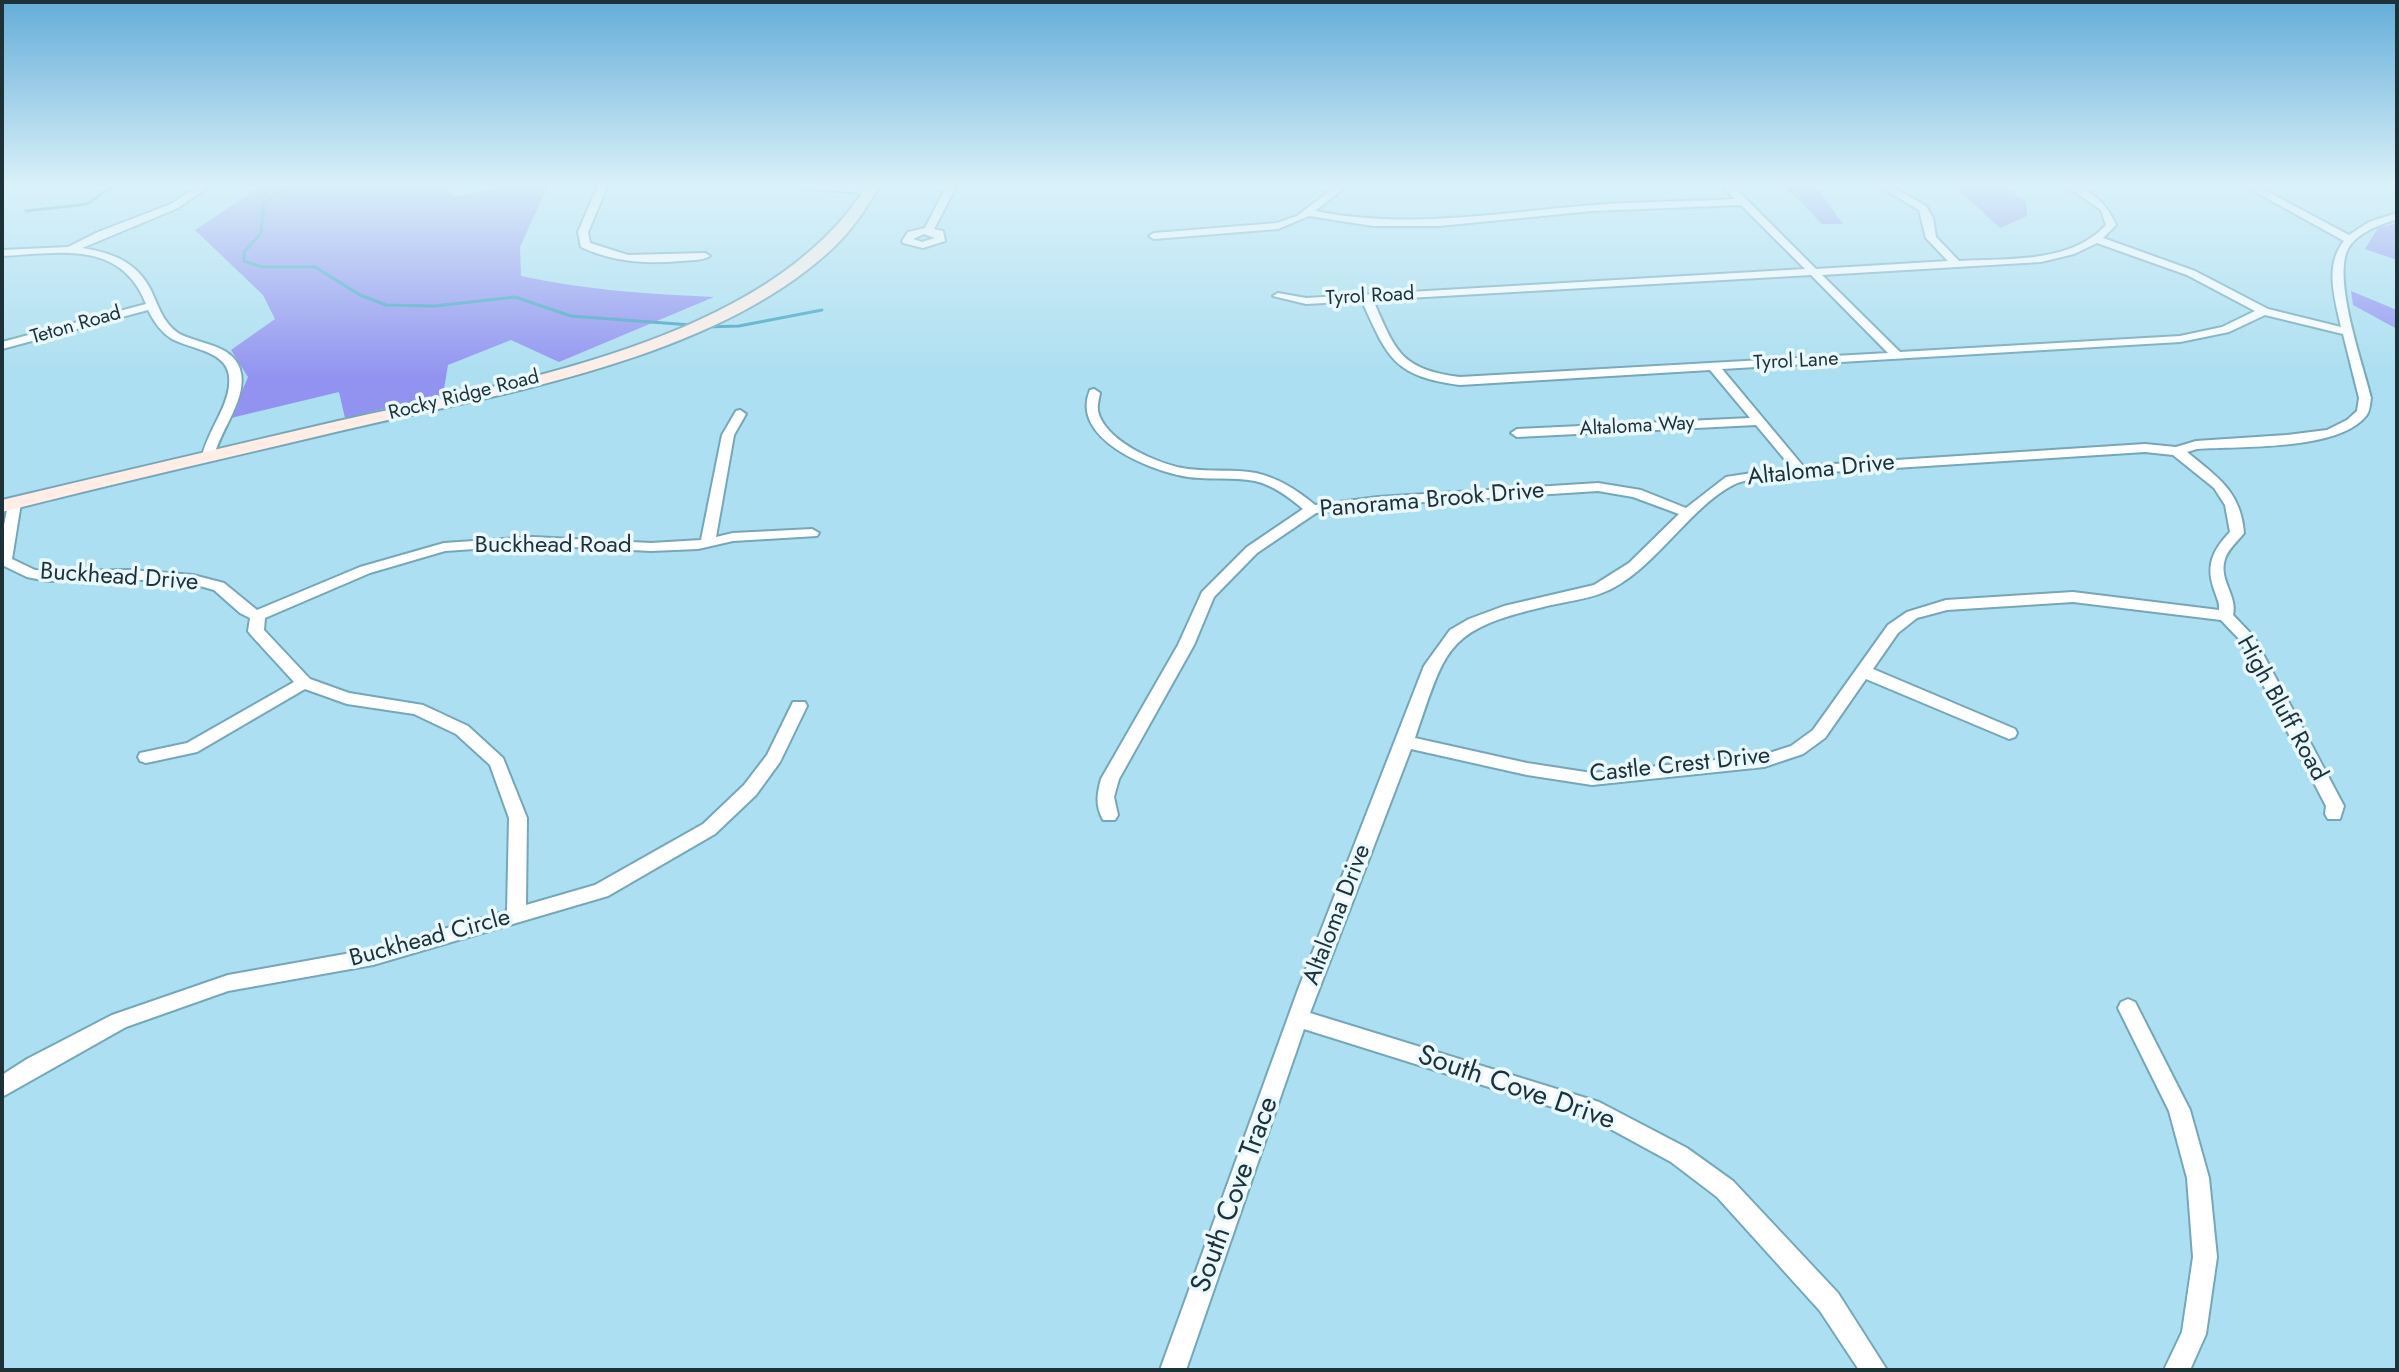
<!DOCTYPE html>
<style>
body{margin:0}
#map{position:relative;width:2399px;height:1372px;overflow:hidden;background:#acdff1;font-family:Jost,sans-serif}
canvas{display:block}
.frame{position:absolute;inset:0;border:4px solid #1d3138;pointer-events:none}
</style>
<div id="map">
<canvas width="2399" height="1372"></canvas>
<div class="frame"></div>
</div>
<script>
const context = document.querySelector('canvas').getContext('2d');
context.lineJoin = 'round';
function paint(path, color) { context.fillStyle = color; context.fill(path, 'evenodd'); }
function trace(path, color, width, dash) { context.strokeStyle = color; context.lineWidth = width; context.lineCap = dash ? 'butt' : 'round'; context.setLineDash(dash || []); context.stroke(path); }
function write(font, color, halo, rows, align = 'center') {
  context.font = font + ' Jost,sans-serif'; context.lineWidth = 7; context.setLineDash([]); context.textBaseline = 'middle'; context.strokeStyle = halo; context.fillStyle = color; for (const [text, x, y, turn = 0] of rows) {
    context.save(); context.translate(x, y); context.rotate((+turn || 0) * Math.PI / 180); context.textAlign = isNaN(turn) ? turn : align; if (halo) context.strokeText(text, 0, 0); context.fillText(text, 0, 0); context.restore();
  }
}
const forest = new Path2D(`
 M263 185H442L454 197 507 186 548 185 520 247 521 276C585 290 649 294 714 297L559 362 511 340 448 365 443 395 345 418 339 392 231 418 248 377 231 350 275 319 263 295 195 230Z
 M1784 185H1814L1843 224H1822Z
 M1953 185H2003L2026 202 2027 216 2000 228Z
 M2397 223V260L2365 249 2378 228Z
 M2351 291 2397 310V329L2353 305Z`);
const stream = new Path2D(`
 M289 185 264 203 261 233 244 252V261L262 267H315L360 295 386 305 435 306 515 297 571 316 691 325
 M26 211 87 204 114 185
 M705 327 739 326 822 310`);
const street = new Path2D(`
 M200 185H211L178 208 82 248C115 253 141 264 154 297 160 311 165 324 178 333 197 344 232 344 240 369 249 398 220 429 214 457L208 461 202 457C207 432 226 411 229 386 234 351 195 351 172 339 161 332 154 322 148 310L2 349V342L146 304C121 239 58 253 2 256V250L68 247 98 232 171 204Z
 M598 185H608L588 232 590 243 628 255 705 253 710 256C702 261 690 260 680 261 645 264 613 262 581 247L578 232Z
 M800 185C823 185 856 181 876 191L871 194 805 188Z
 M947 185H957L934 229 943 231 945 241 923 248 903 243 902 241 908 232 925 228ZM924 234 935 238 922 242 913 239Z
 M1337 185H1348L1315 211C1405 229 1492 214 1582 206 1633 201 1684 202 1735 199L1721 185H1732L1816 269 1948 261 1926 238 1919 210 1877 185H1889L1926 206 1933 218 1936 237 1959 261C2008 258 2070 264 2106 225L2101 210 2065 185C2088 185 2108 205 2116 225L2103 238 2195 271 2268 309 2341 327C2335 299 2324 265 2344 241L2243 185H2255L2349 235 2369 222 2397 213V219C2380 225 2360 231 2349 247 2331 276 2363 364 2371 398 2370 404 2370 411 2366 416 2338 451 2240 446 2197 449L2187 452C2217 477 2241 491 2244 533 2238 541 2228 549 2225 559 2218 580 2238 596 2233 615L2254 637 2344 806 2340 819H2328L2325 814 2326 806 2240 640 2221 620 2073 602 1947 610 1917 618 1898 633 1873 669 2015 729 2017 733 2015 737 2009 739 1866 679 1825 738 1803 754 1764 767 1592 785 1527 775 1411 749 1310 1013 1599 1102 1687 1148 1733 1181 1838 1293 1887 1370H1859L1820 1311 1717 1197 1671 1162 1594 1120 1304 1029 1186 1370H1160L1299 987 1424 666 1450 630 1469 619 1504 606 1594 585 1629 563 1679 514 1633 497 1598 491 1378 505 1316 513 1257 553 1214 597 1194 645 1119 779 1114 797 1118 815 1115 820H1103C1095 805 1097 794 1101 779L1178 645 1202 592 1247 547 1303 509C1289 497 1273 485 1255 481 1233 477 1210 480 1188 477 1151 471 1069 439 1090 390L1094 389 1100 393C1099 399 1097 405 1098 411 1105 442 1160 465 1188 469 1210 472 1233 469 1256 473 1278 478 1297 490 1315 505L1378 497 1598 483 1641 490 1686 508 1726 477 1791 467 1756 425 1517 437 1511 433 1517 429 1750 418 1710 370 1460 385C1394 376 1388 359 1362 301L1306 304 1273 296 1278 293 1306 298 1805 269 1741 205 1592 211 1439 226H1373L1309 216 1278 229 1154 239 1149 236 1154 233 1277 223 1297 216ZM2097 243 2187 275 2255 311 2222 327 2180 336 1900 352 1822 275 2041 262 2074 254ZM1811 275 1888 353 1460 377C1400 369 1396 352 1373 300ZM2265 315 2343 334 2359 398 2357 411 2347 420 2327 430 2287 435 2196 441 2176 447 2145 444 1803 466 1722 369 2180 342 2229 332ZM2145 452 2173 455 2214 488 2225 505 2230 532C2212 551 2205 566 2215 592 2217 599 2220 603 2219 610L2073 592 1946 600 1907 612 1888 625 1813 730 1791 746 1763 755 1592 773 1527 763 1415 738C1446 648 1445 630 1543 607 1562 602 1584 600 1602 593 1652 574 1686 510 1733 485 1751 475 1824 472 1848 471 1947 465 2046 458 2145 452Z
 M740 410 746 414 734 435 716 537 733 533 812 529 819 533 817 536 733 541 698 549 651 551 533 545 445 551 370 573 265 618 264 630 310 679 349 693 423 705 468 726 503 758 527 818 526 905 595 885 703 824 744 785 767 755 793 702H805L807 706 780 762 756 795 715 834 608 896 373 965 228 991 126 1027 2 1097V1075L27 1059 112 1015 228 975 373 949 507 911 509 818 490 765 456 734 414 714 347 704 305 689 197 752 146 763 140 761 138 757 140 753 187 743 294 682 251 635 248 631 250 618 240 613 214 590 193 584 130 579 47 581 27 577 2 565V535L9 500H19L21 503 12 559 35 570 47 571 130 570 193 575 224 583 257 610 360 567 444 543 533 537 651 543 701 540 722 435 736 411Z
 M2128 999 2135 1002 2190 1110 2209 1178 2217 1257 2206 1334 2190 1370H2164L2182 1332 2193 1257 2187 1178 2169 1111 2118 1008 2121 1002Z`);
const secondary = new Path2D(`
 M867 185H880C867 208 852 230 833 248 714 360 499 394 344 430 230 457 116 483 2 512V500C114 473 226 447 338 421 506 383 770 343 867 185Z`);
const farStreetnames = [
 ["Tyrol Road",1370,297,-3],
 ["Teton Road",76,326,-16],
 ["Tyrol Lane",1796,362,-3],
 ["Rocky Ridge Road",464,396,-14],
 ["Altaloma Way",1637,427,-3]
];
const streetNames = [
 ["Altaloma Drive",1821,471,-6],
 ["Panorama Brook Drive",1432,501,-5],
 ["Buckhead Road",553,546],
 ["Buckhead Drive",119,578,4],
 ["High Bluff Road",2281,709,61],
 ["Castle Crest Drive",1680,766,-6],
 ["Altaloma Drive",1338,915,-69],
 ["Buckhead Circle",430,939,-15]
];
const nearStreetnames = [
 ["South Cove Drive",1516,1089,19],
 ["South Cove Trace",1236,1195,-70]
];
paint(forest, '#9293f0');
trace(stream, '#3fa2c1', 3);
trace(street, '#75a7b8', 4);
trace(secondary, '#75a7b8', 4);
paint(street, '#fff');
paint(secondary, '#ffede6');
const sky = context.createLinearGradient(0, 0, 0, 377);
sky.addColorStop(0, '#64add8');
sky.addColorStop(0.49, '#daf1f9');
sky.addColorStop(1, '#daf1f900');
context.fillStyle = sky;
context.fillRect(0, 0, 2399, 377);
write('20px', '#1d3138', '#eaf9ff', farStreetnames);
write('24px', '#1d3138', '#eaf9ff', streetNames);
write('28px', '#1d3138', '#eaf9ff', nearStreetnames);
</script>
